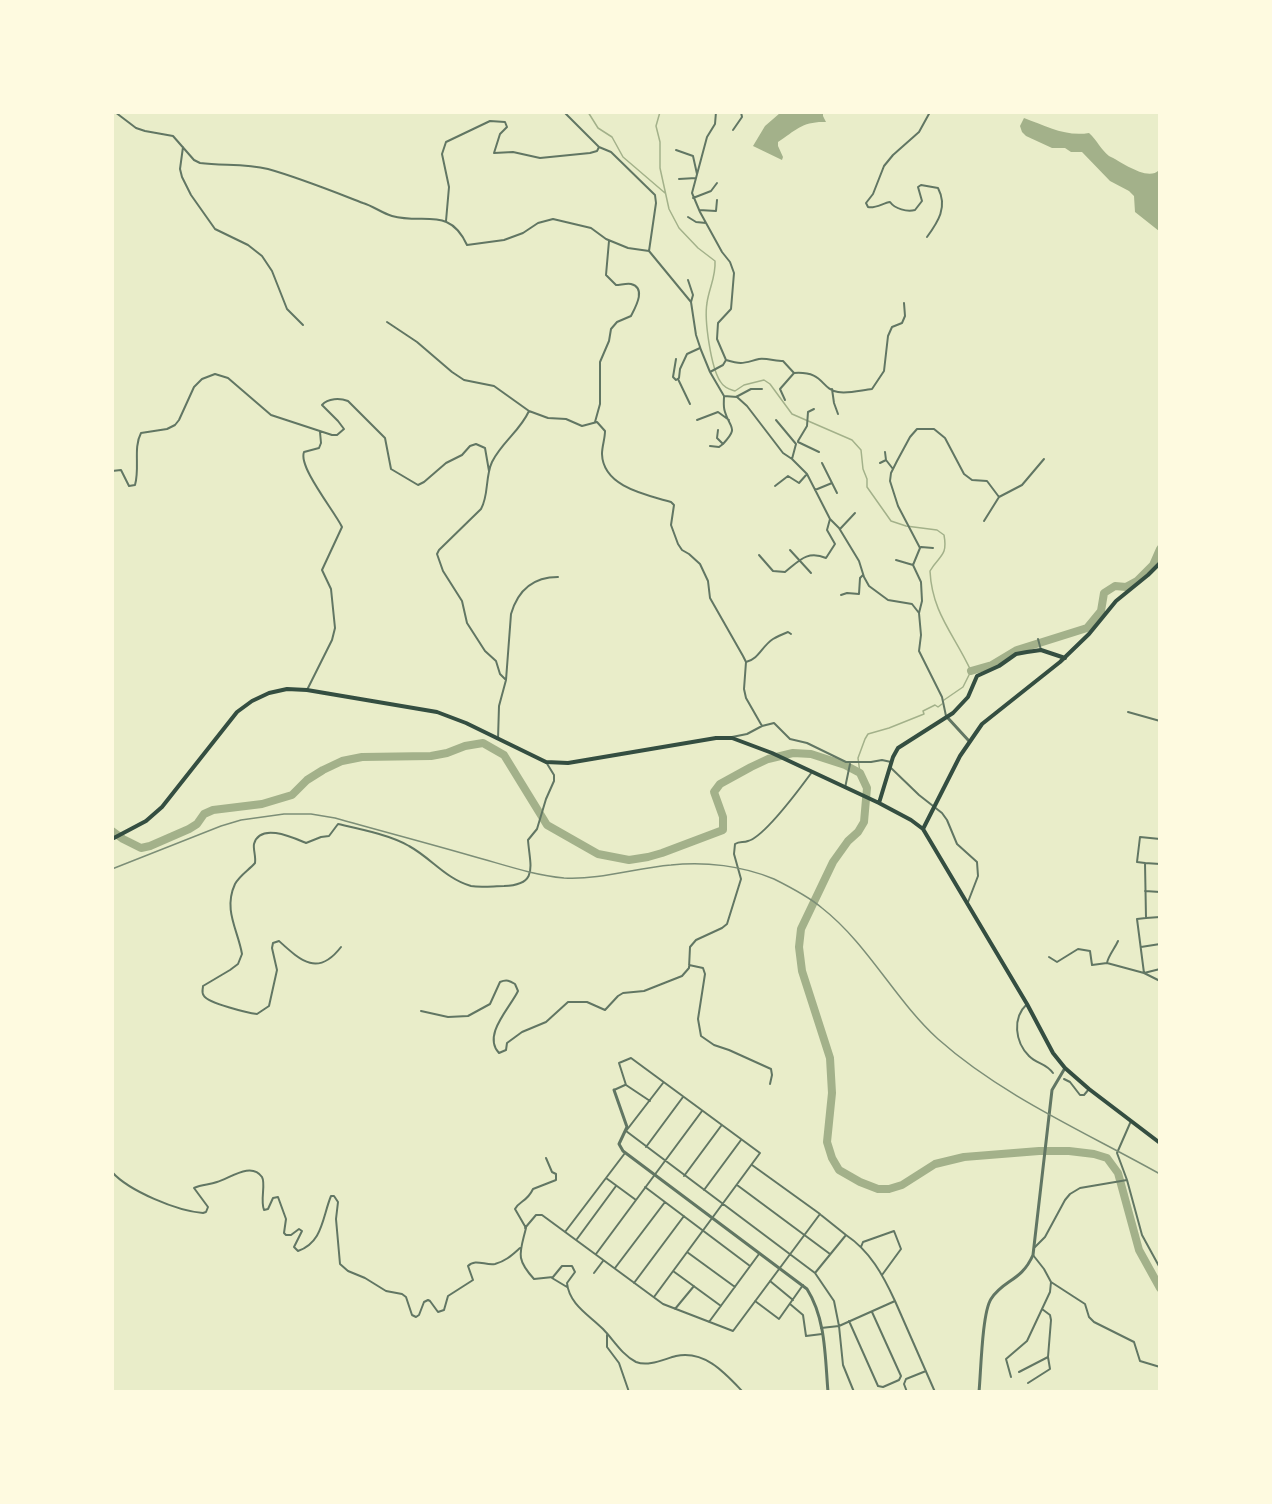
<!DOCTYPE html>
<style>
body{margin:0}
#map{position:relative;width:1272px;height:1504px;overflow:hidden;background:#e9edc9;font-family:Manrope,sans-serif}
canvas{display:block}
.frame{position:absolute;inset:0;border:114px solid #fefae0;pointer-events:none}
</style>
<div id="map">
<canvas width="1272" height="1504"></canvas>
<div class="frame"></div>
</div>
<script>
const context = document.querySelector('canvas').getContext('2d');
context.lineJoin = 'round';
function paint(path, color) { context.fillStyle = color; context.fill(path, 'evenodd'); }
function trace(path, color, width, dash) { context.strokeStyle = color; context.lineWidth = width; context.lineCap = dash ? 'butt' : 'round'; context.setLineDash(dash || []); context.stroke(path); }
const water = new Path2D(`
 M803 112 823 113V116L826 122C803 121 796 130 778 142V146L783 157 782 160 753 146 765 126 780 113Z
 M1024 118C1046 126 1066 137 1089 133 1097 140 1101 150 1109 156 1122 162 1148 182 1159 170V231L1135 212 1134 196 1129 191 1110 181 1082 152H1071L1065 148H1052L1026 136 1022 132 1020 126Z`);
const stream = new Path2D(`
 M588 112 598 128 612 137 623 157 665 193
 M660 112 656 126 660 142V168L669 209 679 228 698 248 715 261C716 277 709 288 707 303 704 320 711 367 720 381 724 388 729 389 735 391L744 385 764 380 770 384 792 414 852 440 861 450 863 469 867 479V487L891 521 906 526 937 530 944 535C948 557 939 555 930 571 932 613 954 634 971 671L963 687 944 700
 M860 773 858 758 865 739 868 734 889 728 924 714 923 711 935 705 938 707 942 704`);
const river = new Path2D(`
 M971 671 992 665 1017 650 1087 628 1101 611 1104 593 1115 586 1126 587 1137 581 1153 565 1160 549
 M112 831 123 839 141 848 150 846 189 829 197 824 204 814 213 810 262 804 292 795 307 780 323 770 342 761 362 757 431 756 447 753 465 746 483 743 504 755 547 825 598 854 629 860 648 857 662 853 723 830V817L714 792 720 784 751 767 768 759 793 753 811 754 845 765 860 773 867 788 864 822 858 832 848 841 833 862 801 929 799 947 802 971 830 1058 832 1093 827 1142 832 1158 839 1170 860 1182 878 1189H889L902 1185 935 1164 964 1157 1039 1151H1069L1094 1154 1107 1158 1118 1173 1139 1250 1160 1288`);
const minor = new Path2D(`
 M115 112 136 128 145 131 173 136 194 160 200 163C223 166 245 163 268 169 300 178 332 191 363 203 373 206 382 213 392 216 424 225 449 206 467 245L504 240 523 233 538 223 553 219 591 228 606 239 628 248 649 251
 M564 112 599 147 611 152 655 195 656 203 649 251 691 302 696 335 701 350 710 372 724 396 737 397 747 406 783 453 792 459 807 474 830 519 839 528 859 561 864 577 869 586 888 600 912 604 919 613
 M716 112 715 124 707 137 692 193 700 212 722 252 730 262 734 273 731 309 718 323 717 339 726 360C743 365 743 363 759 359 766 358 776 361 783 361L794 373C825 371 820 389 838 392 848 394 862 390 872 389L884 371 888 336 892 327 902 323 905 316 904 303
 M733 130 742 117 741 112
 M183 147 180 169 182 177 191 195 215 229 248 245 262 256 272 271 287 309 303 325
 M676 150 693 156 697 174
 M679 179 696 178
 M693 198 711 191 717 183
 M699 210 716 211 717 200
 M688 217 696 222 706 223
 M446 221 449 187 442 154 446 142 490 121 505 122 507 127 500 134 494 153 513 152 540 158 590 153 597 151 599 147
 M927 237C938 222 948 207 938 188L921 185 918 187 922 201 915 210C907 212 895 209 890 202 883 203 875 209 868 207L866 203 873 194 884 166 893 155 919 132 930 112
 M688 280 693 295 691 302
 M387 322 417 342 452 372 464 380 494 386 529 411 548 418 566 419 582 426 597 422 605 431C605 439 602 446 602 454 603 487 647 495 671 502L674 505 671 525 678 544 682 550 689 554 700 564 708 581 710 598 743 656 746 662 744 689 746 698 762 726 747 734 732 737
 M676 359 673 377 676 380 679 378 680 369 687 354 700 348
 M710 372 723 365 726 360
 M678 379 690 404
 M832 389 834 403 838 414
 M736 397 751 389H762
 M785 400 780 389 794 373
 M697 420 718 412 729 420
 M776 420 796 444 792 459
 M595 422 600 404V362L609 341 611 329 617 322 631 316C635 308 647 288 631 284 627 283 620 285 616 285L606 275 609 241
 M718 430 717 438 723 444C739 427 730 429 725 412 723 407 724 401 724 396
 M798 441 807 426 808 412 814 409
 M798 442 819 452
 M710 446 719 447 723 444
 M885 452 886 460 893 469
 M822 463 832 483
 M880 463 886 460
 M112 471 121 470 129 486 135 485C140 468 133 448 141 433L167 429 175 425 179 420 194 387 202 379 215 374 228 378 271 415 332 435H337L344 429 338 421 322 405C328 398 340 398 348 401L385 438 391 469 418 485 424 482 446 463 462 455 470 446 476 444 485 448 489 471
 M775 486 788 476 799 483 807 474
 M815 490 832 483 837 493
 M984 521 999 497 1022 485 1044 459
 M840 529 855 513
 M921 547 933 548
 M790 550 811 573
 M759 555 773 571 785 572C799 561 807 550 826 558L835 544 827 530 830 519
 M896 560 913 565
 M841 595 847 593 859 594 860 578 863 575
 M1038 639 1041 650
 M746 662C759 659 762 646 773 639 778 636 783 634 788 632L791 634
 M506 680 500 674 496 661 485 651 467 623 462 601 443 571 437 554 439 550 481 509C489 495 485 477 492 462 502 442 520 431 529 411
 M307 690 332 640 335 628 331 589 322 570 342 527C335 512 298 467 304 452L319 448 321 443 320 432
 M1128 712 1160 721
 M946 716 942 697 919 651 921 635 919 613 922 601 921 582 913 565 920 548 898 506 890 481 891 473 897 461 910 437 917 429H934L945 438 964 474 972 480 987 481 999 497
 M762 726 774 723 790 739 807 743 846 762H871L882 760 891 762
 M498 739 499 706 506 680 511 614C518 590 533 577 558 577
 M890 767 919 795 942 813 947 820 957 844 977 862 978 876 968 902
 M845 788 850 764
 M1160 839 1140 837 1137 862 1145 863 1146 918 1137 919 1144 973 1160 981
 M1145 863 1160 864
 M1145 891 1160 892
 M1146 918 1160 917
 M341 947C318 977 301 961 279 941L273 943 272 948 277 970 269 1006 257 1014C248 1013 208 1003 204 996 201 992 203 990 203 986L230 970 238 964 242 954C238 930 223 910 235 884 240 875 249 870 255 863 256 856 253 849 254 844 260 822 294 838 306 843L321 837 329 836 338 824C360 829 390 835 409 846 431 858 446 879 471 886 481 888 494 886 504 886 539 885 530 866 528 840L537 829 546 799 554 781V775L546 762
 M1141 947 1160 944
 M1049 957 1057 962 1078 949 1090 951 1092 965 1107 963 1144 973 1160 969
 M1107 963C1108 956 1115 948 1118 941
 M689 965 703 968 705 974 698 1019 701 1036 714 1045 729 1050 771 1069 772 1075 770 1084
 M1027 1004C1012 1018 1015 1042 1029 1056 1037 1064 1046 1063 1053 1073
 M421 1011 448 1017 468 1016 490 1004 500 982C507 979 510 981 515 984L518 991C510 1008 482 1035 499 1053L506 1050 507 1043 522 1032 546 1022 568 1002H587L605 1010 618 996 623 993 644 991 682 976 689 968 690 947 696 940 722 928 727 924 741 879 734 854 735 844C740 841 743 843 748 841 764 837 801 787 812 772
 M1064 1079 1070 1082 1080 1095H1084L1089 1089
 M663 1083 626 1131 815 1273 834 1301 839 1326 821 1328
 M614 1090 625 1085
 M650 1101 626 1085 619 1063 631 1058 760 1153 654 1297
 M1131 1121 1117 1153 1127 1180 1142 1235 1160 1268
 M646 1147 683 1097
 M546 1158 552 1172 556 1174V1180L533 1189C527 1202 519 1201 515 1209L526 1228C520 1253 515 1258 534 1279L553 1277 562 1266H572L575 1272 567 1283C569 1304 589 1315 603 1329 613 1339 622 1355 636 1362 649 1367 664 1359 676 1356 705 1350 725 1373 743 1392
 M112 1172C129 1191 177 1211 203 1213L206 1212 208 1207 194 1188C202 1184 209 1185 217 1182 229 1179 251 1161 262 1177 266 1184 260 1200 264 1210L268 1209 273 1198 278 1197 286 1219 284 1233 286 1235H291L299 1229 302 1231 294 1247 298 1251C323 1242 322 1218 331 1196H334L338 1202 336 1219 340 1264 348 1271 365 1278 386 1291 402 1294 406 1297 412 1315 416 1317 419 1315 424 1302 428 1300 430 1301 438 1312 444 1310 448 1296 473 1280 468 1266C475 1258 486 1266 495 1264 506 1261 512 1255 520 1248
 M684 1176 721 1126
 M606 1178 636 1200
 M737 1185 830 1254
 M645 1187 750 1266
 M704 1190 741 1140
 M525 1228 536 1215H542L663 1304 733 1331 820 1214 752 1165
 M565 1232 625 1153
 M846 1235C870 1251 883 1275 895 1301
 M577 1239 616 1186
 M861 1247 863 1242 894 1231 901 1249 882 1275
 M1035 1247 1045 1237 1065 1200 1070 1194 1080 1188 1127 1180
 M687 1252 735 1287
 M596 1254 702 1111
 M1033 1255 1044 1269 1051 1282 1085 1304 1089 1317 1094 1322 1134 1342 1140 1361 1160 1367
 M615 1268 665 1202
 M673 1271 721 1306
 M594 1273 603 1261
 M815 1273 846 1235 821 1215
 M552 1278 567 1287
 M770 1281 793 1300
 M634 1283 684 1216
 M755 1301 779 1319 803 1285
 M790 1304 803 1315 806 1336 822 1334
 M675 1309 694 1286
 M849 1321 878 1386 883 1387 899 1380 901 1376 872 1312
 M709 1322 759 1254
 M607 1335V1347L619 1363 629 1392
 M1019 1372 1048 1357
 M1011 1377 1006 1359 1027 1341 1050 1292 1051 1282
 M1028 1383 1050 1369 1048 1357 1051 1320 1050 1315 1042 1309
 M854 1392 843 1365 839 1326 895 1301 935 1392
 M907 1392 904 1384 906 1379 926 1371`);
const tertiary = new Path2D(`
 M947 717 969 741
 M614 1090 627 1127 619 1144 623 1151 807 1289C826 1319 825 1357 828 1392
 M979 1392C981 1371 982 1313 991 1299 1004 1279 1021 1282 1033 1255L1052 1090 1065 1068`);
const primary = new Path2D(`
 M879 803 893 757 898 748 953 713 968 697 977 676 999 666 1016 654 1027 652 1041 650 1065 658
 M923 829 960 756 982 724 1060 662 1089 634 1116 601 1148 575 1160 563
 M112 839 146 821 162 807 237 712 252 701 269 693 287 689 307 690 437 712 466 723 546 762 568 763 716 738H732L772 753 879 803 911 820 923 829 1027 1004 1053 1053 1065 1068 1089 1089 1160 1143`);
const rail = new Path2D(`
 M112 869 221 826 241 820 284 814H311L335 818C381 831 427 843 472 856 502 864 532 875 564 878 601 880 635 868 671 865 705 861 743 866 774 879 790 887 808 896 822 908 868 944 895 1000 938 1039 1002 1096 1085 1132 1160 1174`);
paint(water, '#a3b18a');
trace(stream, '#a3b18a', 1.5);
trace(river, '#a3b18a', 8);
trace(minor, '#617663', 2);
trace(tertiary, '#617663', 3);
trace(primary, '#344e41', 4);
trace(rail, '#7c8e77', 1.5);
</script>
